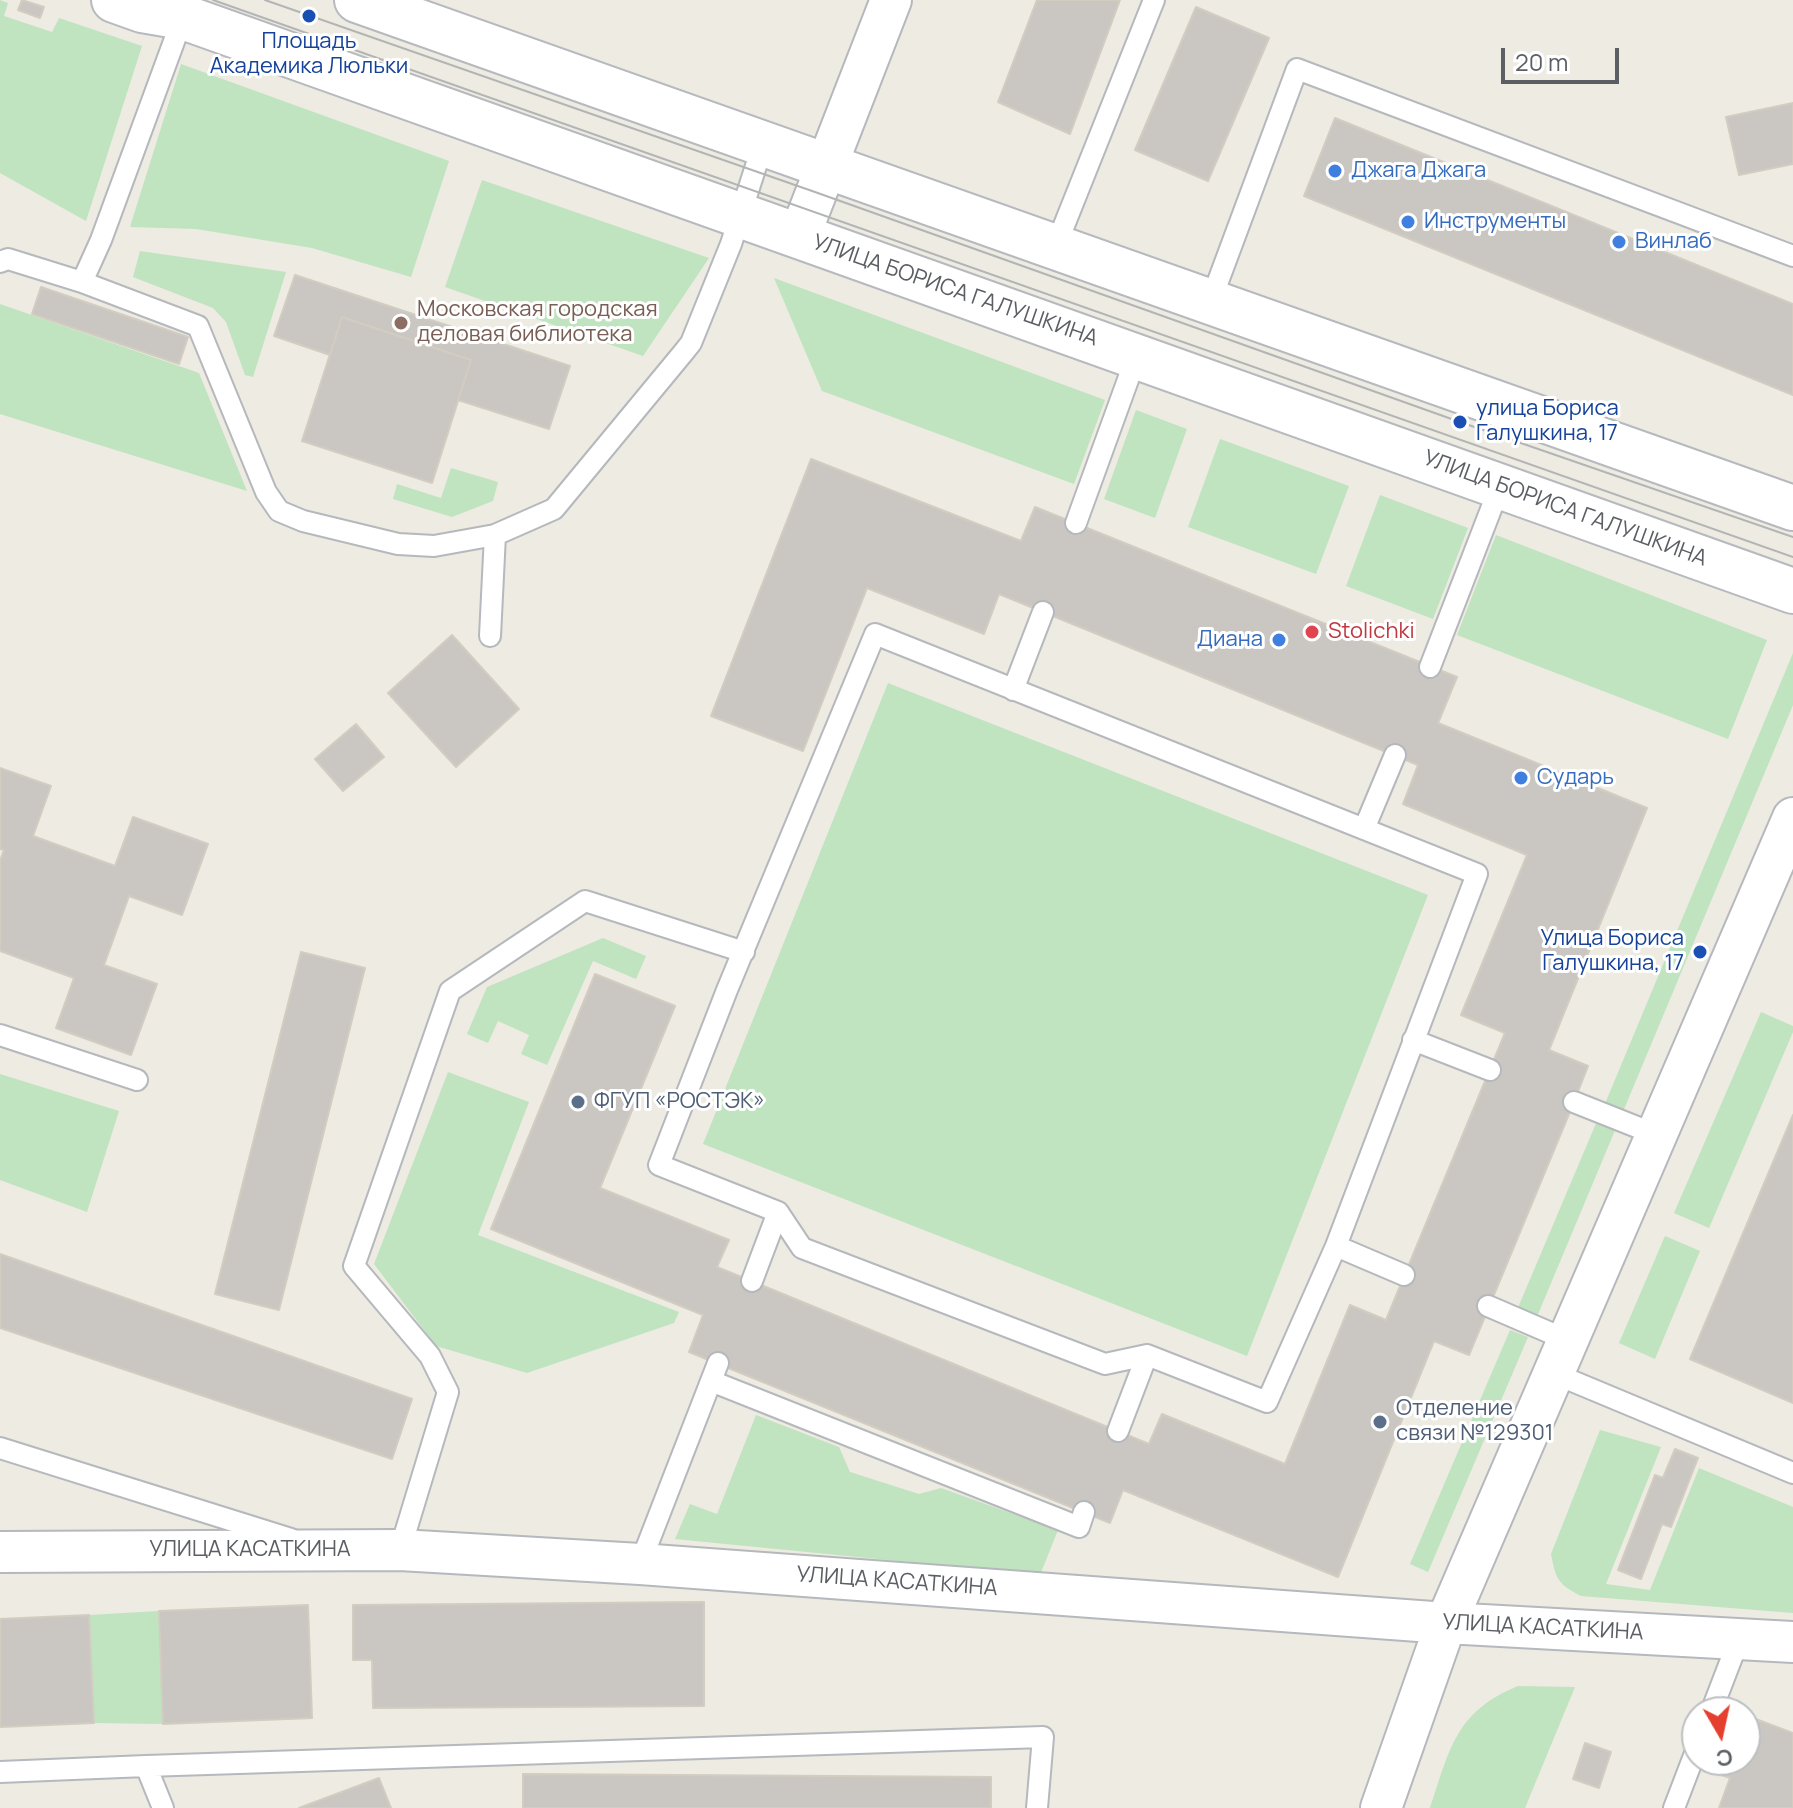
<!DOCTYPE html>
<meta charset="utf-8">
<style>
body{margin:0}
#map{position:relative;width:1793px;height:1808px;overflow:hidden;background:#edebe2;font-family:Manrope,sans-serif}
canvas{display:block}
.north{position:absolute;left:1681px;top:1696px;width:80px;height:80px;box-sizing:border-box;background:#fff;border:2px solid #bdbfc1;border-radius:50%;rotate:171deg;font-size:22px;font-weight:700;line-height:32px;text-align:center;color:#5b5e63}
.north::after{content:'';display:block;margin:auto;width:28px;height:36px;background:#e53f30;clip-path:polygon(50% 0,100% 100%,50% 72%,0 100%)}
.scale{position:absolute;left:1501px;top:48px;width:118px;height:36px;box-sizing:border-box;border:4px solid #5b5e63;border-top:0;padding-left:10px;font-size:24px;line-height:28px;white-space:nowrap;color:#5b5e63;-webkit-text-stroke:6px #fff;paint-order:stroke}
</style>
<div id="map">
<canvas width="1793" height="1808"></canvas>
<div class="north">С</div>
<div class="scale">20 m</div>
</div>
<script>
const context = document.querySelector('canvas').getContext('2d');
context.lineJoin = 'round';
function paint(path, color) { context.fillStyle = color; context.fill(path, 'evenodd'); }
function trace(path, color, width, dash) { context.strokeStyle = color; context.lineWidth = width; context.lineCap = dash ? 'butt' : 'round'; context.setLineDash(dash || []); context.stroke(path); }
function write(font, color, halo, rows, align = 'center') {
  context.font = font + ' Manrope,sans-serif'; context.lineWidth = 6; context.setLineDash([]); context.textBaseline = 'middle'; context.strokeStyle = halo; context.fillStyle = color; for (const [text, x, y, turn = 0] of rows) {
    context.save(); context.translate(x, y); context.rotate((+turn || 0) * Math.PI / 180); context.textAlign = isNaN(turn) ? turn : align; if (halo) context.strokeText(text, 0, 0); context.fillText(text, 0, 0); context.restore();
  }
}
const green = new Path2D(`
 M0 0 8 3 4 16 52 32 59 18 142 46 86 221 0 173Z
 M181 64 449 161 411 277 312 248 196 229 130 227Z
 M482 180 709 258 643 356 445 287Z
 M140 251 286 272 253 377 245 375 226 322 213 308 133 277Z
 M774 278 1105 400 1074 484 822 391Z
 M0 304 199 373 247 491 0 414Z
 M1136 410 1187 429 1155 518 1104 499Z
 M1220 439 1349 486 1316 574 1188 527Z
 M451 468 498 482 493 501 452 517 393 499 397 484 441 498Z
 M1380 495 1468 528 1433 619 1346 586Z
 M1496 535 1767 640 1728 739 1457 635Z
 M1793 653V705L1622 1114 1604 1106Z
 M888 683 1428 895 1247 1356 703 1144Z
 M603 938 646 956 636 979 593 961 547 1065 521 1054 529 1035 498 1021 488 1043 467 1034 487 987Z
 M1761 1012 1793 1026V1032L1709 1228 1674 1213Z
 M448 1072 529 1102 478 1235 679 1312 674 1323 527 1373 436 1346 374 1264Z
 M0 1074 119 1111 87 1212 0 1180Z
 M1597 1121 1616 1128 1536 1319 1517 1310Z
 M1665 1236 1700 1251 1655 1359 1619 1343Z
 M1510 1330 1528 1337 1428 1572 1410 1564Z
 M756 1415 839 1447 850 1472 919 1494 941 1488 1058 1530 1040 1575 675 1539 690 1504 717 1514Z
 M1600 1430 1661 1447 1606 1584 1650 1590 1699 1468 1793 1507V1613L1581 1596C1558 1584 1556 1580 1551 1554Z
 M159 1611 163 1724 94 1723 89 1615Z
 M1518 1686 1575 1687 1525 1808H1430C1450 1749 1455 1712 1518 1686Z`);
const building = new Path2D(`
 M22 0 44 7 40 18 18 10Z
 M1037 0H1120L1070 134 998 102Z
 M1196 7 1269 38 1208 181 1135 150Z
 M1793 103V164L1739 175 1726 117Z
 M1335 118 1793 304V395L1304 196Z
 M295 275 570 366 549 429 458 400 471 360 342 317 330 355 274 336Z
 M41 287 188 337 179 364 32 314Z
 M342 317 471 360 432 483 302 441Z
 M811 459 1021 541 1035 507 1457 677 1438 723 1647 808 1549 1050 1588 1066 1574 1102 1469 1355 1434 1341 1338 1577 1123 1490 1110 1523 689 1352 703 1315 491 1229 595 974 675 1006 600 1188 729 1240 717 1267 1149 1444 1162 1414 1285 1464 1350 1305 1386 1320 1505 1033 1461 1015 1527 855 1403 804 1418 765 999 594 984 634 867 588 803 751 711 716Z
 M452 635 519 709 456 767 388 693Z
 M356 724 384 757 343 791 315 759Z
 M0 768 51 786 33 836 115 866 133 817 208 844 182 915 129 896 104 965 157 984 131 1055 56 1028 74 978 0 951V861L4 850 0 849Z
 M301 952 365 968 279 1310 215 1294Z
 M1793 1115V1403L1690 1359Z
 M0 1254 412 1399 392 1459 0 1328Z
 M1675 1449 1698 1458 1671 1527 1662 1524 1641 1579 1618 1570 1655 1475 1663 1478Z
 M704 1602V1706L373 1708 372 1660H353V1605Z
 M308 1605 312 1718 163 1724 159 1611Z
 M89 1615 94 1723 0 1727V1619Z
 M1745 1715 1793 1733V1808H1719L1730 1778 1716 1773 1721 1760H1745Z
 M1585 1743 1611 1752 1599 1788 1573 1779Z
 M523 1774 991 1777V1808H523Z
 M379 1778 391 1808H299Z`);
const service = new Path2D(`
 M1055 248 1154 0
 M0 262 8 259 82 282 198 326 266 492 279 511 303 521 398 544 434 546 495 535 554 509 683 353 691 343 731 244 763 144
 M82 282 101 240 183 17
 M1210 303 1297 69 1793 256
 M1076 523 1137 355
 M875 634 1477 874 1336 1246 1267 1402 1147 1355 1105 1364 802 1248 778 1212 659 1165 727 990Z
 M490 636 495 535
 M1430 667 1500 486
 M1013 690 1043 612
 M1364 829 1395 755
 M0 1035 137 1080
 M1413 1040 1490 1070
 M1574 1102 1657 1135
 M1336 1246 1404 1275
 M752 1281 778 1212
 M1488 1306 1567 1340
 M1553 1373 1793 1473
 M711 1381 1079 1527 1084 1512
 M1118 1431 1147 1355
 M0 1448 291 1539
 M400 1550 448 1392 430 1356 354 1266 450 991 585 901 744 952
 M640 1564 718 1363
 M1711 1712 1739 1639
 M146 1766 1043 1737 1037 1808
 M0 1772 146 1766 163 1808
 M1674 1808 1697 1748`);
const minor = new Path2D(`
 M799 237 891 0
 M0 1552 400 1550 640 1564 1446 1623 1793 1642
 M1381 1808 1446 1623 1793 818`);
const secondary = new Path2D(`
 M114 0 142 10 183 17C719 210 1258 396 1793 591
 M357 0 1793 508`);
const tram = new Path2D(`
 M213 0 1793 557
 M265 0 815 192 1460 422 1793 537`);
const markers = [
 [309,16,8,"#1a4fb4"],
 [1335,171,8,"#3f7fe0"],
 [1408,222,8,"#3f7fe0"],
 [1619,242,8,"#3f7fe0"],
 [401,323,8,"#8d6e63"],
 [1460,422,8,"#1a4fb4"],
 [1312,632,8,"#e0444e"],
 [1279,640,8,"#3f7fe0"],
 [1521,778,8,"#3f7fe0"],
 [1700,952,8,"#1a4fb4"],
 [578,1102,8,"#5c6f8a"],
 [1380,1422,8,"#5c6f8a"]
];
const transitNames = [
 ["Площадь",309,42],
 ["Академика Люльки",309,67],
 ["улица Бориса",1476,409,"left"],
 ["Галушкина, 17",1476,434,"left"],
 ["Улица Бориса",1684,939,"right"],
 ["Галушкина, 17",1684,964,"right"]
];
const shopNames = [
 ["Джага Джага",1351,171],
 ["Инструменты",1424,222],
 ["Винлаб",1635,242],
 ["Диана",1263,640,"right"],
 ["Сударь",1537,778]
];
const streetNames = [
 ["УЛИЦА БОРИСА ГАЛУШКИНА",955,291,19],
 ["УЛИЦА БОРИСА ГАЛУШКИНА",1565,509,20],
 ["УЛИЦА КАСАТКИНА",250,1550],
 ["УЛИЦА КАСАТКИНА",897,1582,4],
 ["УЛИЦА КАСАТКИНА",1543,1628,3]
];
const educationNames = [
 ["Московская городская",417,310],
 ["деловая библиотека",417,335]
];
const healthNames = [
 ["Stolichki",1328,632]
];
const serviceNames = [
 ["ФГУП «РОСТЭК»",594,1102],
 ["Отделение",1396,1409],
 ["связи №129301",1396,1434]
];
paint(green, '#bfe4bf');
paint(building, '#cac7c2');
trace(building, '#d2ccc1', 2);
trace(service, '#b5b8bc', 24);
trace(minor, '#b5b8bc', 44);
trace(secondary, '#b6b9be', 48);
trace(service, '#fff', 20);
trace(minor, '#fff', 40);
trace(secondary, '#fff', 44);
trace(tram, '#b3b4b4', 2);
for (const [x, y, r, color] of markers) { const dot = new Path2D(); dot.arc(x, y, r, 0, 2 * Math.PI); context.fillStyle = color; context.fill(dot); trace(dot, '#fff', 3); }
write('22px', '#164399', '#fff', transitNames);
write('22px', '#366cbe', '#fff', shopNames, 'left');
write('22px', '#5b5e63', '#fff', streetNames);
write('22px', '#785e54', '#fff', educationNames, 'left');
write('22px', '#be3a42', '#fff', healthNames, 'left');
write('22px', '#4e5e75', '#fff', serviceNames, 'left');
</script>
